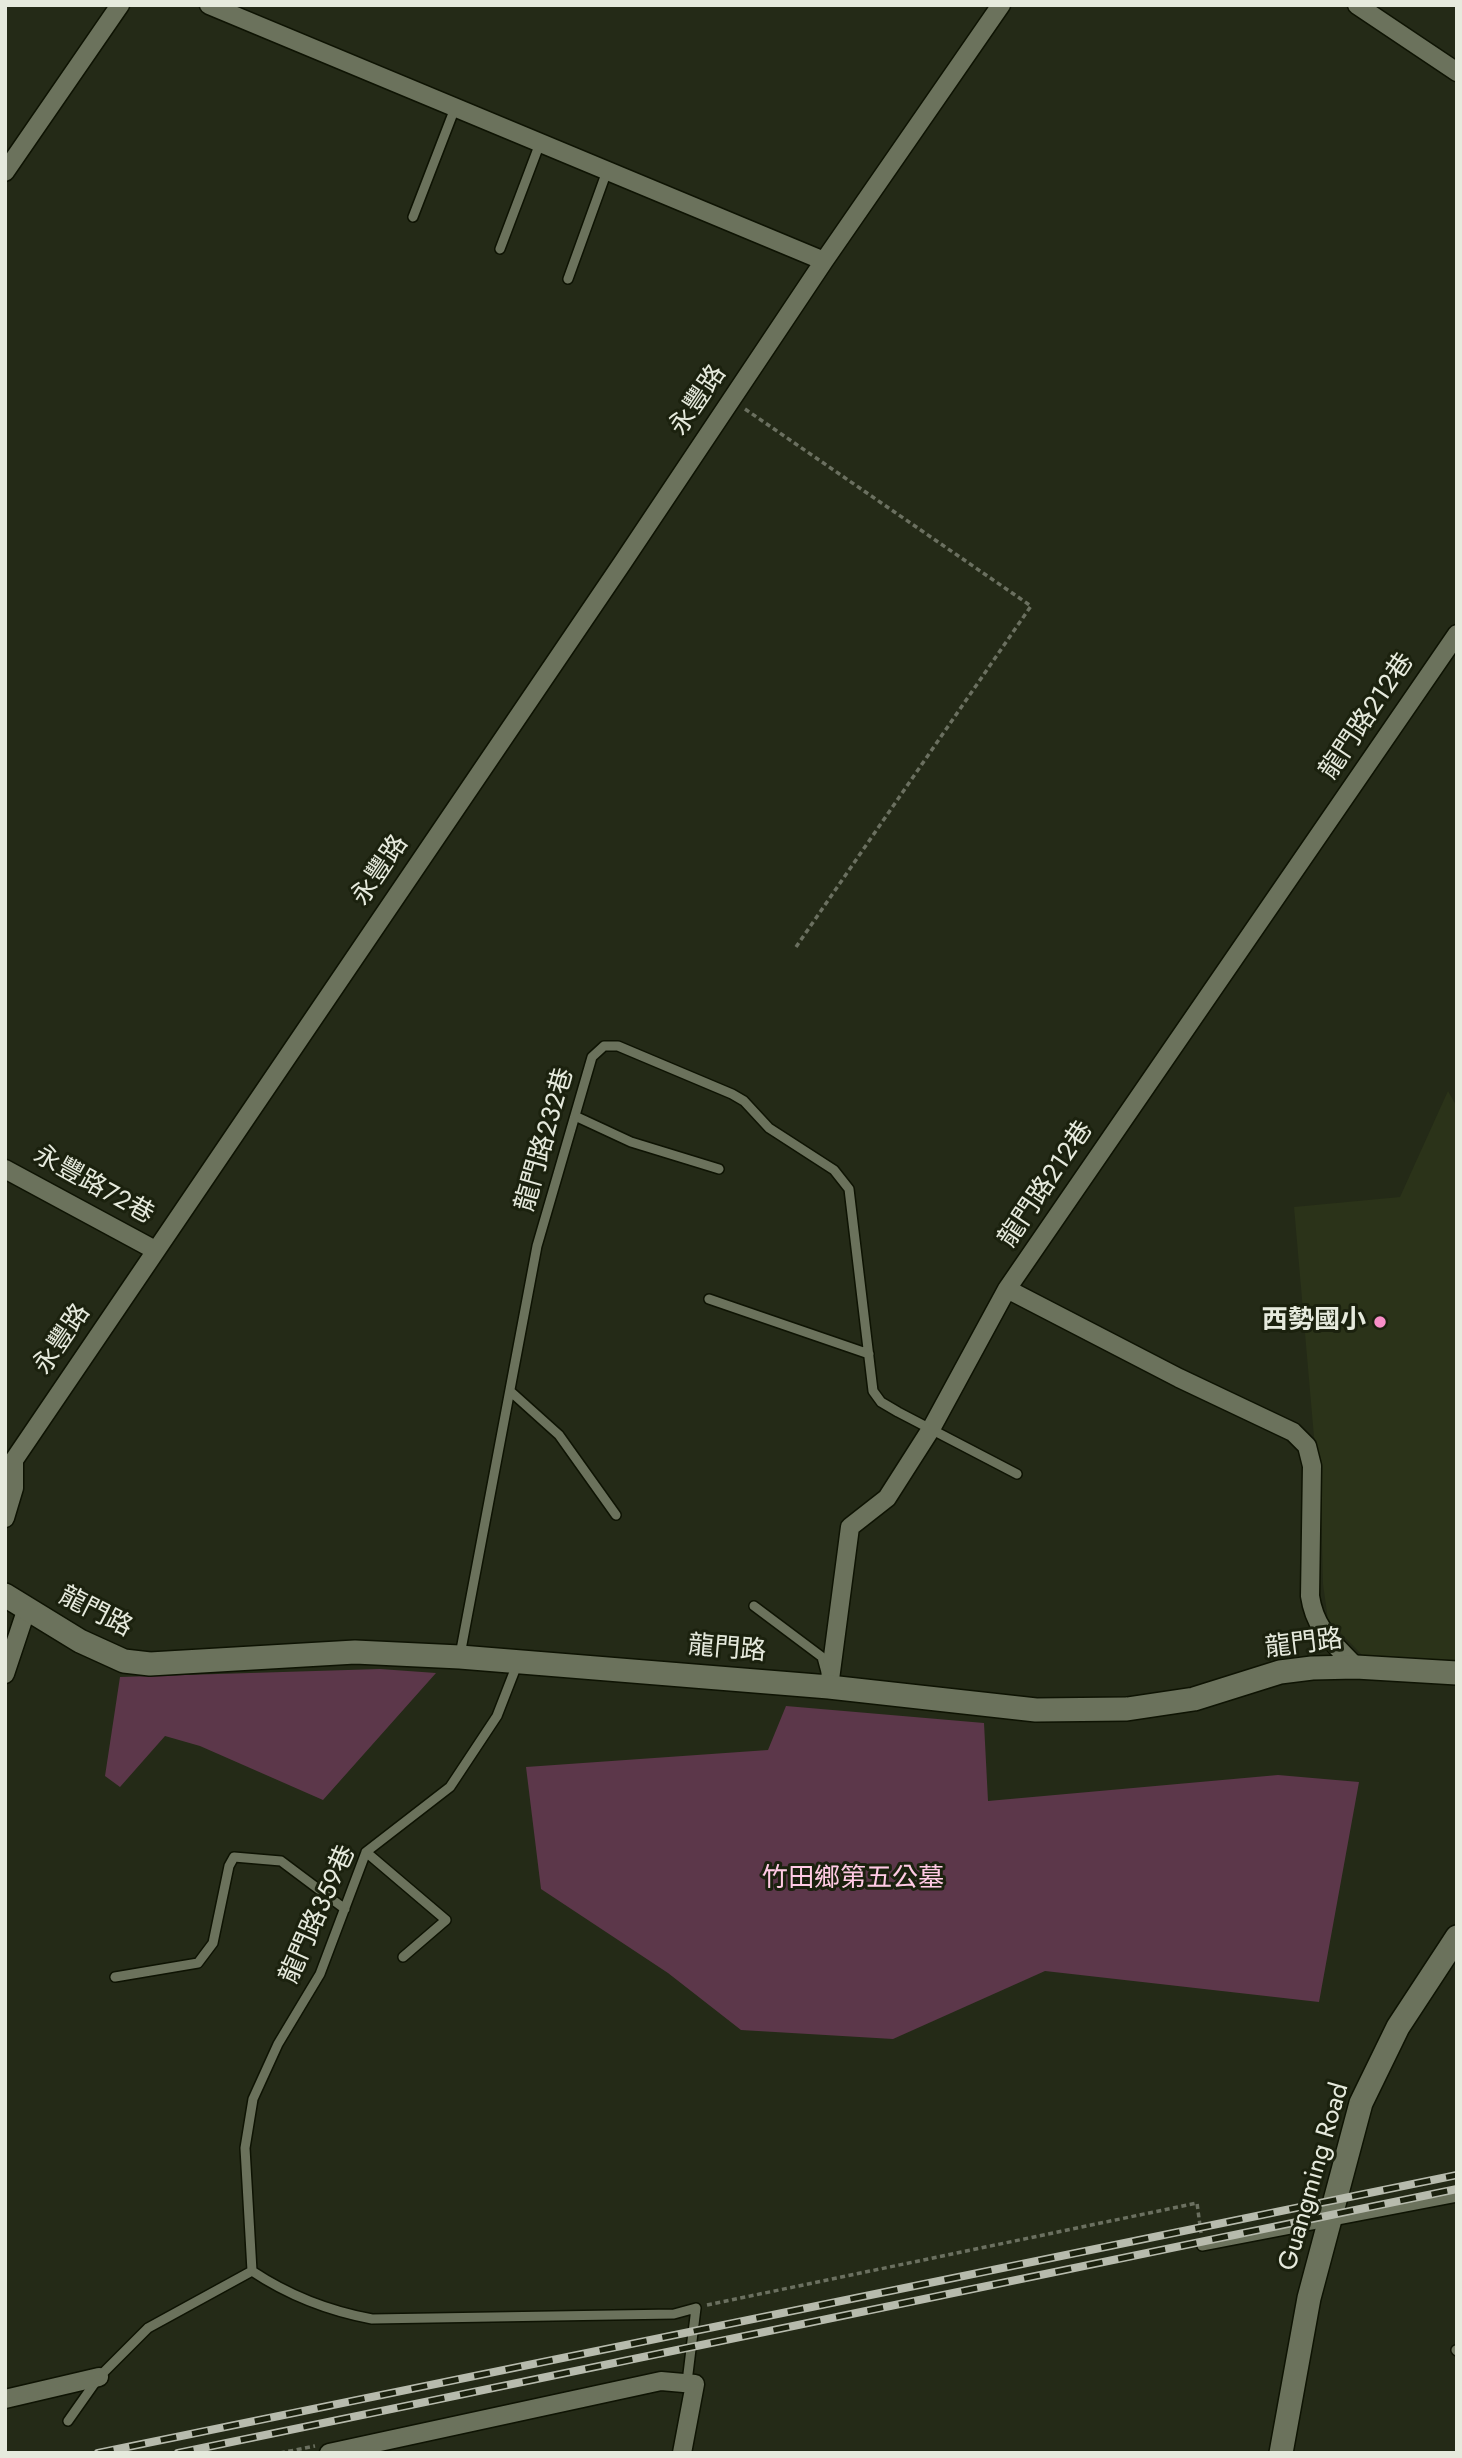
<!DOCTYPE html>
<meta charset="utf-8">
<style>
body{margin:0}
#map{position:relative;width:1462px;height:2458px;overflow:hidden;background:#242a17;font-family:Jost,sans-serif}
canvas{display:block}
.frame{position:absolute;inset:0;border:7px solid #e6eadd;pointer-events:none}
</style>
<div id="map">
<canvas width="1462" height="2458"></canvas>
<div class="frame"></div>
</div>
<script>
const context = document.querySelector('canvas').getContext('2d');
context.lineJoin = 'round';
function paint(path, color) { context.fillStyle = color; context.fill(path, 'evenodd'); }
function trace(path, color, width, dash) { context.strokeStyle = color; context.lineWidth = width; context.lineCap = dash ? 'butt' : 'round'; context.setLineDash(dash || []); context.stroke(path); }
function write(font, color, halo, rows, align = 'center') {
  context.font = font + ' Jost,"Noto Sans TC",sans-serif'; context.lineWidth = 6; context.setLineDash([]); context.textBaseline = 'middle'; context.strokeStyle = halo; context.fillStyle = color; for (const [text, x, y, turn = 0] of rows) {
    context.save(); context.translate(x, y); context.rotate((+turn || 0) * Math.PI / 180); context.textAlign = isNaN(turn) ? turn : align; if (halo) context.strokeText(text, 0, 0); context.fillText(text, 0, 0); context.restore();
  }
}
const built = new Path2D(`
 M1448 1091 1457 1107V1664L1363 1656 1328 1620 1323 1584 1320 1461 1314 1437 1294 1207 1400 1197Z`);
const green = new Path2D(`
 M380 1669 436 1673 323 1800 200 1746 165 1736 120 1787 105 1776 120 1677Z
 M786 1706 984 1723 988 1801 1278 1775 1359 1782 1319 2002 1045 1971 893 2039 741 2030 668 1973 541 1889 526 1767 768 1750Z`);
const path = new Path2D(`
 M745 409 1031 606 796 947
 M707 2305 1197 2203 1201 2233
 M280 2453 315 2446`);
const service = new Path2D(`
 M413 217 455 108
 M500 249 540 143
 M568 279 607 171
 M575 1116 631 1142 719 1169
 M709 1299 869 1354
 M510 1391 559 1435 616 1515
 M754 1606 822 1657 826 1672
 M460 1655 537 1246 592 1057 604 1046H618L732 1094 744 1101 769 1128 834 1170 849 1189 873 1391 881 1402 898 1412 1017 1474
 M366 1852 446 1920 403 1957
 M115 1977 198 1963 213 1943 229 1866 234 1857 281 1861 345 1909
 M1202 2246 1457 2197
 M252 2271 245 2148 253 2099 278 2044 320 1974 366 1852 450 1787 497 1716 518 1662
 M1456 2350 1457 2351
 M68 2421 99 2377 148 2328 252 2271C288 2295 329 2311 372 2319L674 2314 696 2308 687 2382`);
const minor = new Path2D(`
 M209 5 824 261
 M1357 5 1457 72
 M5 172 120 5
 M5 1169 155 1250
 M1007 1289 1179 1378 1293 1432 1307 1446 1312 1466 1310 1596C1315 1630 1334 1643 1356 1667
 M5 1518 14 1488V1460L623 562 824 261 1001 5
 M5 1674 27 1608
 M829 1687 850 1527 887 1498 931 1429 1007 1289 1457 634
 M5 2399 99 2377
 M329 2453 661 2381 695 2384 682 2453`);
const tertiary = new Path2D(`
 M5 1595 80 1641 124 1661 150 1664 355 1652 460 1657 829 1687 1036 1710 1127 1709 1194 1699 1280 1672 1312 1668 1356 1667 1457 1673
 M1281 2453 1309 2298 1361 2103 1398 2027 1457 1937`);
const rail = new Path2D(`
 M98 2453 1457 2175
 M178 2453 1457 2189`);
const markers = [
 [1380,1322,7,"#f98fc8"]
];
const streetNames = [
 ["永豐路",699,401,-56],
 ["龍門路212巷",1368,717,-56],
 ["永豐路",381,871,-56],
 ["龍門路232巷",546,1140,-74],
 ["龍門路212巷",1047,1185,-56],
 ["永豐路72巷",93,1186,29],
 ["永豐路",63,1340,-56],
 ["龍門路",95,1613,27],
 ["龍門路",1304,1645,-7],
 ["龍門路",727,1650,5],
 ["龍門路359巷",319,1915,-66],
 ["Guangming Road",1315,2177,-74]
];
const poiNames = [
 ["西勢國小",1366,1322]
];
const parkNames = [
 ["竹田鄉第五公墓",853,1880]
];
paint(built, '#2b3319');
paint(green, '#5c374a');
trace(service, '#0e1303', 12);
trace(minor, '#0e1303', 21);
trace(tertiary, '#0e1303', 26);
trace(path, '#6b7060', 3.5, [5, 3.5]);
trace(service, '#6b725c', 9);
trace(minor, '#6b725c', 18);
trace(tertiary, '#6b725c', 23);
trace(rail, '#b7bbad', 8);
trace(rail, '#1b210e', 5, [16]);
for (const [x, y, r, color] of markers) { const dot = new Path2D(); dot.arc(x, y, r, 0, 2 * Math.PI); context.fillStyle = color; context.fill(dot); trace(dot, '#1b210e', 2.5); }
write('26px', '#e6eadd', '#1b210e', streetNames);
write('bold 26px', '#e6eadd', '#1b210e', poiNames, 'right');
write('26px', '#ffcae4', '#1b210e', parkNames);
</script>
